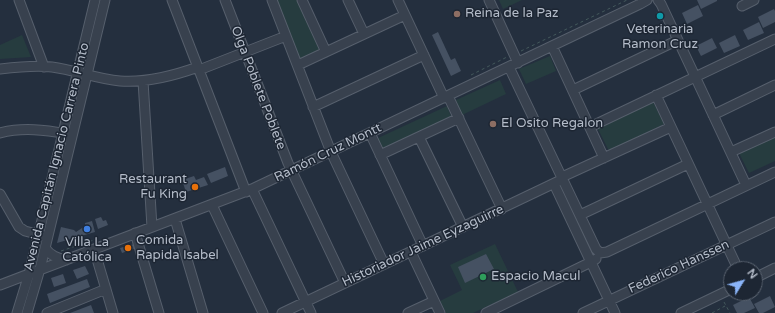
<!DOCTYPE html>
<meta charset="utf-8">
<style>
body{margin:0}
#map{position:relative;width:775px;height:313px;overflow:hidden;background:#242f3e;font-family:"Varela Round",sans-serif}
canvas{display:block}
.north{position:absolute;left:723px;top:261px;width:40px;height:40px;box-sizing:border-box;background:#1d2633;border:1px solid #59626f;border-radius:50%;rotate:53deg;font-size:11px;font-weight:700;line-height:16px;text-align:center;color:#b4bcc9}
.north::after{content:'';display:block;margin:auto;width:14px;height:18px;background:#8ab4f8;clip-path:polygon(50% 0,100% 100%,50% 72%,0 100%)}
</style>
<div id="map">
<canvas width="775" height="313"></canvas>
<div class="north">N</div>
</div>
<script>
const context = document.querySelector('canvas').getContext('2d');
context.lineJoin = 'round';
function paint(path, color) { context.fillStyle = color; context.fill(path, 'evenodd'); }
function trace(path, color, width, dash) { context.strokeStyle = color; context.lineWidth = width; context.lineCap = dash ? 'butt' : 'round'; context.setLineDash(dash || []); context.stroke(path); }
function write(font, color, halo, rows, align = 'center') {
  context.font = font + ' "Varela Round",sans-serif'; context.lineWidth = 3; context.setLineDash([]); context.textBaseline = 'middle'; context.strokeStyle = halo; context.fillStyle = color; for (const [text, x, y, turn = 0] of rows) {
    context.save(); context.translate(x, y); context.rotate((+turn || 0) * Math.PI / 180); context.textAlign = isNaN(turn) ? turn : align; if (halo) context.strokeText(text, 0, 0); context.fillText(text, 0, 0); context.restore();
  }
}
const green = new Path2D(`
 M276 0H297L322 50 300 60Z
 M499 0H522L503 9Z
 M22 35 31 57 0 59V45Z
 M550 56 556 71 526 84 519 69Z
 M500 80 506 94 462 115 456 100Z
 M653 102 664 124 609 151 598 129Z
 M447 106 452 119 381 152 376 139Z
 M775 134V161L749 173 738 151Z
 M495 244 518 292 473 313H446L440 301 462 290 450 265Z`);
const building = new Path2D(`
 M697 0H717V1L701 9Z
 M698 5 703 16 687 24 682 13Z
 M774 9 775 11V22L763 28 758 17Z
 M660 11 663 20 660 21 656 13Z
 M759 22 764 33 748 40 743 30Z
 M438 32 451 60 455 58 461 71 451 76 432 35Z
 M735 35 740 46 724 53 719 43Z
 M712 38 717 48 701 56 696 46Z
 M225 167 228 176 211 183 207 174Z
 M194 176 196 180 204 177 208 185 186 192 182 180Z
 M101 217 103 221 106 220 108 225 98 229 95 219Z
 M92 221 95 232 57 243 61 227 74 230 76 232 85 226V223Z
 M134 244 136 248 122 253 120 248Z
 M486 254 494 269 465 283 458 267Z
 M85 266 89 274 77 279 73 270Z
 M63 274 66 283 54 287 51 278Z
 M87 279 90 287 50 303 47 294Z
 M770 296 775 307 763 313H759L754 304Z
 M749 297 755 308 744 313H737L733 305Z
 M91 305 94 313H70Z`);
const path = new Path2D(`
 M521 51 627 0
 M471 75 507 57
 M61 251 100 238
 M724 302 730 313
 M712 313 725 306`);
const minor = new Path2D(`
 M19 0 44 67
 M172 0 246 192
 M225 0 288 163 345 283
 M272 0 331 152 384 264
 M302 0 326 52
 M348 0 364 34
 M398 0 444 98
 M489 0 518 63
 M658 0 661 4 746 185
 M742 6 754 0
 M552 46 604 158
 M298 65 405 15
 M509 67 596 249 600 253
 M0 69C17 67 35 65 52 67 75 70 97 79 120 81 147 83 173 76 198 67
 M199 70 286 36
 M143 81 152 227
 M573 90 678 40
 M656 95 738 269
 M448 96 502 209
 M313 107 424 55
 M713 115 775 85
 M590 127 775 39
 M0 133C23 127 45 130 68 134
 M370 133 423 246
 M419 137 463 227
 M731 152 775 132
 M380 155 459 118
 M562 177 671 127
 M554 184 615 313
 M252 189 311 313
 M0 194 19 227 25 231 44 236
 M212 205 263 313
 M580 215 688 164
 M175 219 203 313
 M135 233 159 313
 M45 248C51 256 57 258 66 260
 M94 249 113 313
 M411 252 440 313
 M600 253 607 252 775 172
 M755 278 775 268
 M0 285 252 189 640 4 647 0
 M17 313 29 274 95 0
 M27 313 40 269 105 0
 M47 313 106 289
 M282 313 563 179
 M408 313 434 301
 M486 313 591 262 596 259
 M583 313 775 222
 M681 313 731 289`);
const markers = [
 [457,14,4,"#8d6e63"],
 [660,16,4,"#0f9aa8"],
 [493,124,4,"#8d6e63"],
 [195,187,4,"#e8710a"],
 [87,229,4,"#3f7fe0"],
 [128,248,4,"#e8710a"],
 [483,277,4,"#2e9e5b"]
];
const poiNames = [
 ["Reina de la Paz",465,14],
 ["Veterinaria",660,30,"center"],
 ["Ramon Cruz",660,45,"center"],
 ["El Osito Regalon",501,124],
 ["Restaurant",187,180,"right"],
 ["Fu King",187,195,"right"],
 ["Comida",136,241],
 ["Rapida Isabel",136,256],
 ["Villa La",87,243,"center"],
 ["Católica",87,258,"center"],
 ["Espacio Macul",491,277]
];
const streetNames = [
 ["Olga Poblete Poblete",258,88,69],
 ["Ramón Cruz Montt",328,153,-26],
 ["Avenida Capitán Ignacio Carrera Pinto",57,157,-76],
 ["Historiador Jaime Eyzaguirre",423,246,-25],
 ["Federico Hanssen",679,267,-25]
];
paint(green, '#263c3f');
paint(building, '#455162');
trace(minor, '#565f6c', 11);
trace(path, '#44595c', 1, [3, 3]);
trace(minor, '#38414e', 9);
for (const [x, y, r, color] of markers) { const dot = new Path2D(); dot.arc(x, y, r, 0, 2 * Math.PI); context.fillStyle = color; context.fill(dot); trace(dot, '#1d2633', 1.5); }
write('13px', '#b4bcc9', '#1d2633', poiNames, 'left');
write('13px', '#b4bcc9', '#1d2633', streetNames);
</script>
